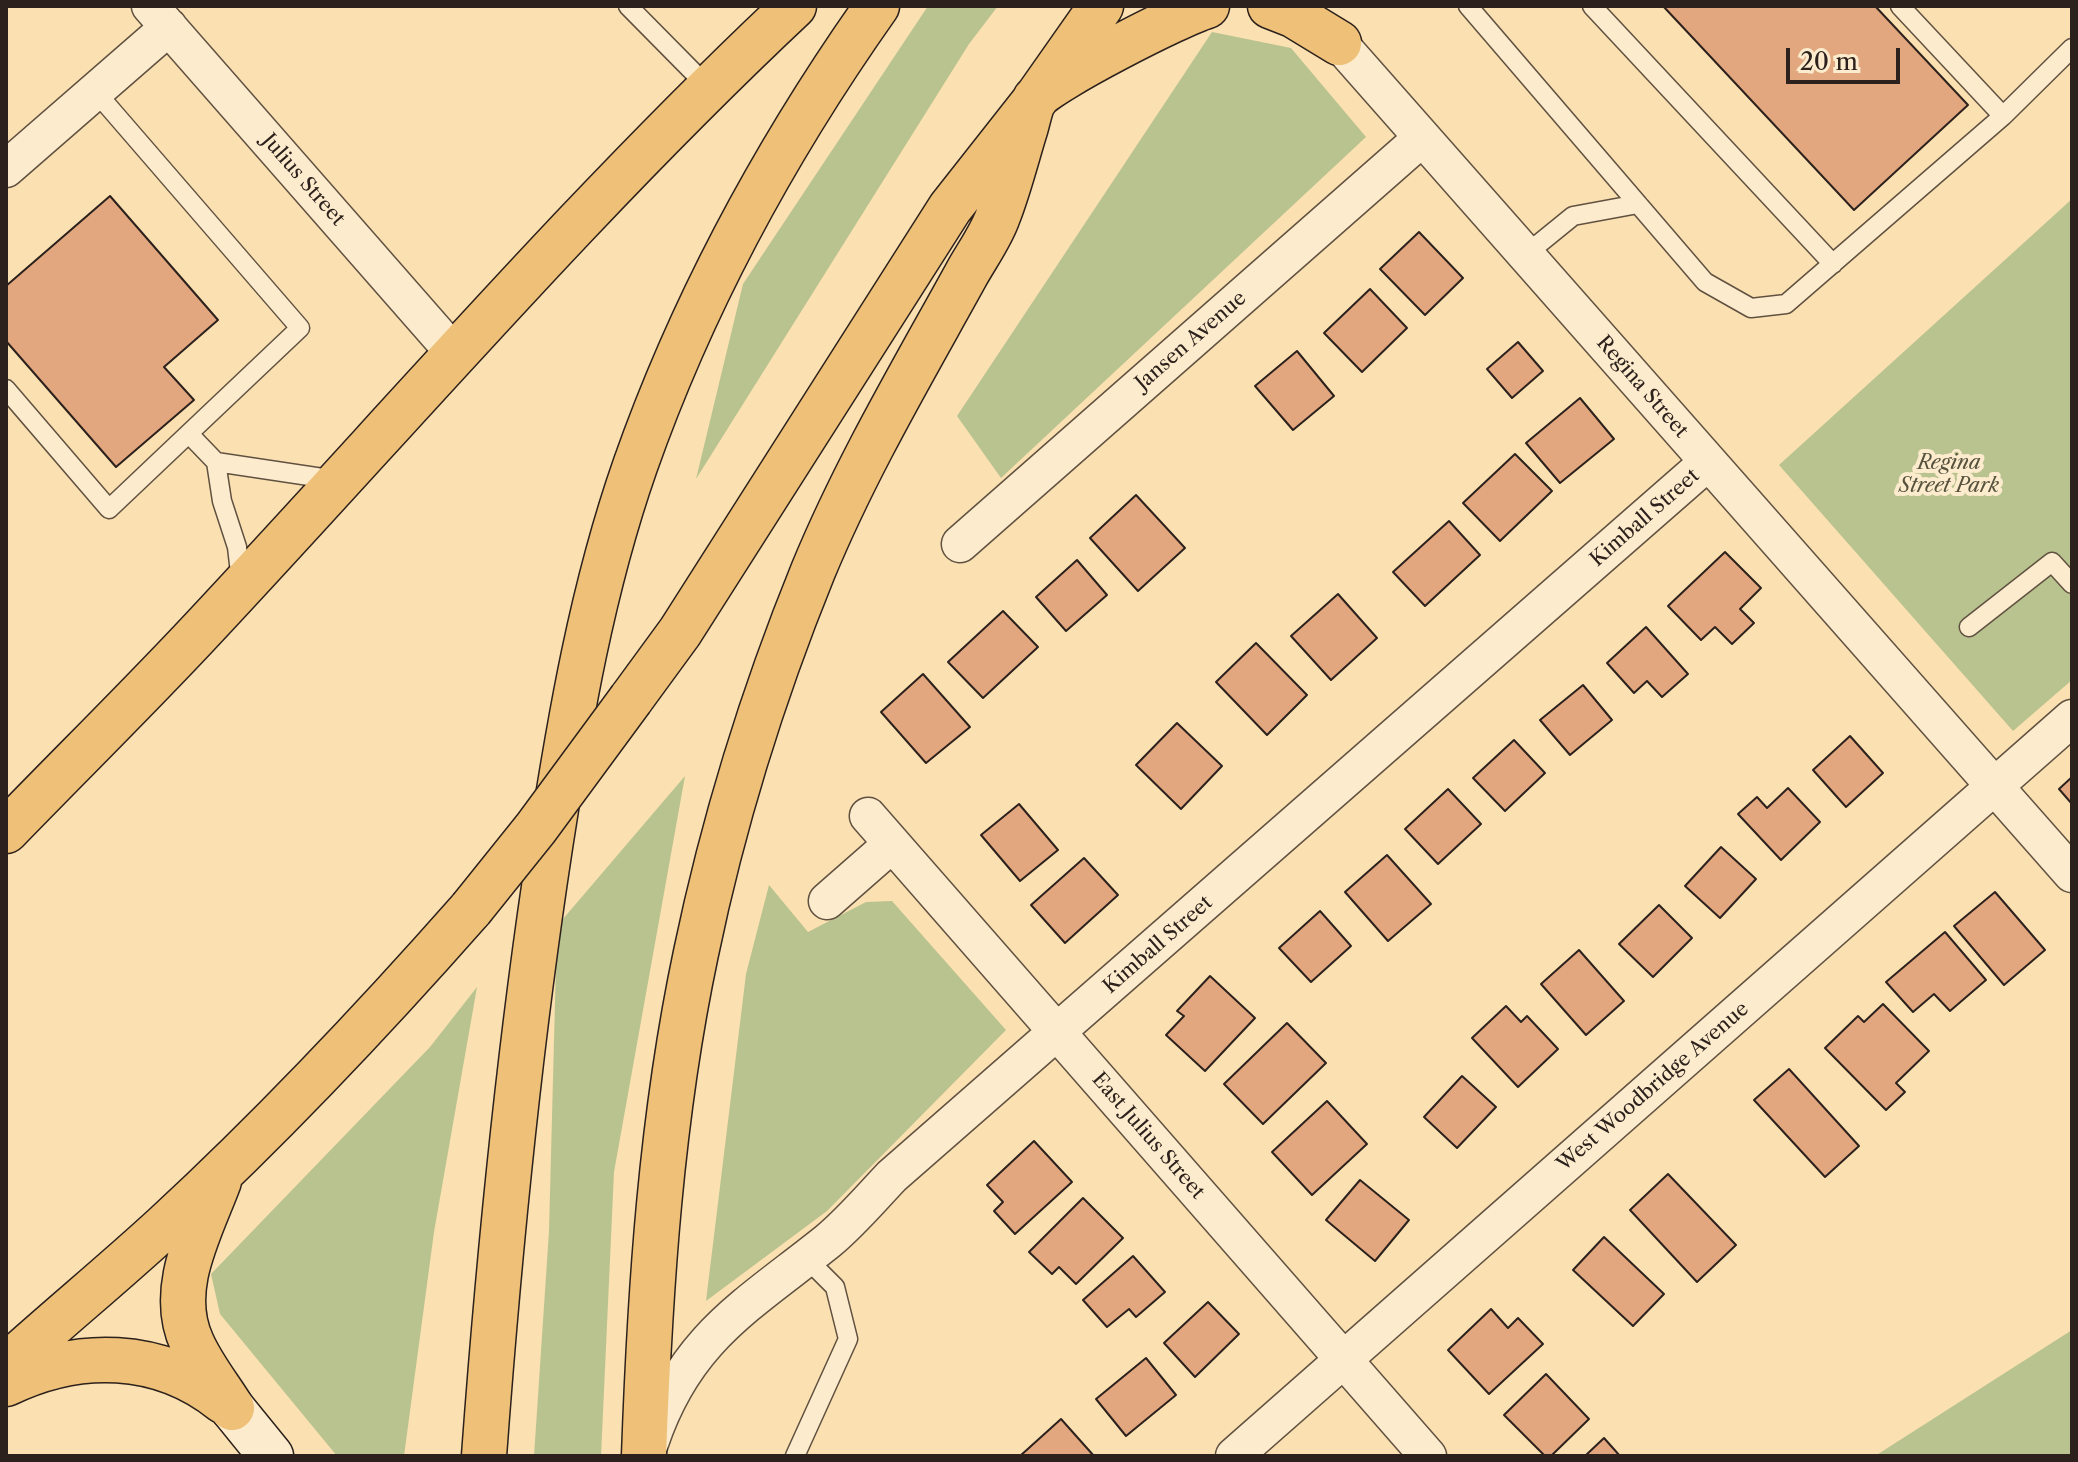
<!DOCTYPE html>
<style>
body{margin:0}
#map{position:relative;width:2078px;height:1462px;overflow:hidden;background:#fbe0b1;font-family:"Libre Caslon Text",serif}
canvas{display:block}
.frame{position:absolute;inset:0;border:8px solid #2c211c;pointer-events:none}
.scale{position:absolute;left:1786px;top:48px;width:114px;height:36px;box-sizing:border-box;border:4px solid #2c211c;border-top:0;padding-left:10px;font-size:24px;line-height:28px;white-space:nowrap;color:#2c211c;-webkit-text-stroke:6px #fcebcc;paint-order:stroke}
</style>
<div id="map">
<canvas width="2078" height="1462"></canvas>
<div class="frame"></div>
<div class="scale">20 m</div>
</div>
<script>
const context = document.querySelector('canvas').getContext('2d');
context.lineJoin = 'round';
function paint(path, color) { context.fillStyle = color; context.fill(path, 'evenodd'); }
function trace(path, color, width, dash) { context.strokeStyle = color; context.lineWidth = width; context.lineCap = dash ? 'butt' : 'round'; context.setLineDash(dash || []); context.stroke(path); }
function write(font, color, halo, rows, align = 'center') {
  context.font = font + ' "Libre Caslon Text",serif'; context.lineWidth = 8; context.setLineDash([]); context.textBaseline = 'middle'; context.strokeStyle = halo; context.fillStyle = color; for (const [text, x, y, turn = 0] of rows) {
    context.save(); context.translate(x, y); context.rotate((+turn || 0) * Math.PI / 180); context.textAlign = isNaN(turn) ? turn : align; if (halo) context.strokeText(text, 0, 0); context.fillText(text, 0, 0); context.restore();
  }
}
const green = new Path2D(`
 M928 6H998L969 44 696 479 743 284Z
 M1212 32 1291 48 1366 137 1001 478 957 416Z
 M2072 199V680L2013 731 1779 465Z
 M685 776 614 1172 601 1456H534L549 1231 557 926Z
 M769 885 808 932 866 902 892 901 1006 1030 827 1211 706 1301 746 974Z
 M477 987 434 1232 404 1456H337L220 1314 211 1274 430 1047Z
 M2072 1330V1456H1875Z`);
const building = new Path2D(`
 M1663 6H1875L1968 105 1854 210Z
 M110 196 218 320 164 367 194 400 116 467 6 341V286Z
 M1419 232 1463 278 1425 315 1380 269Z
 M1370 289 1407 328 1362 372 1324 333Z
 M1518 342 1543 371 1512 398 1487 369Z
 M1297 351 1334 396 1293 430 1255 386Z
 M1580 398 1614 439 1560 483 1526 443Z
 M1515 454 1552 491 1500 541 1463 503Z
 M1136 495 1185 548 1138 591 1090 538Z
 M1449 521 1480 555 1425 606 1393 572Z
 M1725 552 1761 588 1740 609 1754 623 1732 644 1715 627 1701 640 1668 606Z
 M1077 560 1107 595 1066 631 1036 597Z
 M1338 594 1377 638 1331 680 1291 636Z
 M1003 611 1038 647 983 698 948 662Z
 M1646 627 1688 674 1662 697 1647 681 1634 693 1607 663Z
 M1256 643 1307 695 1267 735 1216 682Z
 M923 674 970 727 926 763 881 712Z
 M1583 685 1612 720 1570 755 1540 720Z
 M1177 723 1222 766 1181 809 1136 765Z
 M1850 736 1883 773 1846 807 1813 770Z
 M1514 740 1545 773 1505 811 1473 778Z
 M2072 777V804L2059 789Z
 M1788 788 1820 822 1781 860 1738 814 1757 797 1767 808Z
 M1448 789 1481 824 1438 864 1405 829Z
 M1019 804 1058 850 1020 881 981 835Z
 M1721 847 1756 879 1720 918 1685 886Z
 M1387 855 1431 904 1388 941 1345 892Z
 M1084 858 1118 895 1065 943 1031 905Z
 M1995 892 2045 950 2004 985 1954 926Z
 M1659 905 1692 938 1653 977 1619 944Z
 M1320 911 1351 946 1311 982 1279 948Z
 M1945 932 1986 980 1950 1011 1934 994 1913 1012 1886 982Z
 M1579 950 1624 1001 1586 1035 1541 984Z
 M1210 976 1255 1018 1205 1071 1166 1035 1184 1016 1177 1011Z
 M1883 1004 1929 1051 1896 1083 1905 1092 1886 1110 1825 1048 1858 1016 1864 1022Z
 M1506 1006 1521 1022 1527 1016 1558 1049 1518 1087 1472 1038Z
 M1287 1023 1326 1063 1263 1124 1224 1084Z
 M1789 1069 1859 1146 1825 1177 1754 1100Z
 M1462 1076 1496 1107 1457 1148 1424 1117Z
 M1327 1101 1367 1144 1312 1195 1272 1152Z
 M1034 1141 1072 1182 1015 1234 994 1211 1003 1202 987 1185Z
 M1668 1174 1736 1245 1697 1282 1630 1210Z
 M1360 1180 1409 1220 1375 1261 1326 1220Z
 M1083 1198 1123 1238 1076 1284 1059 1267 1052 1274 1029 1252Z
 M1604 1237 1664 1294 1633 1326 1573 1270Z
 M1133 1256 1165 1292 1136 1317 1129 1309 1107 1327 1083 1300Z
 M1208 1302 1239 1334 1195 1377 1164 1343Z
 M1491 1309 1508 1328 1518 1318 1543 1344 1489 1394 1448 1350Z
 M1146 1358 1176 1395 1126 1436 1096 1399Z
 M1546 1374 1589 1419 1551 1456H1545L1504 1415Z
 M1061 1419 1094 1456H1020Z
 M1604 1438 1620 1456H1585Z`);
const lane = new Path2D(`
 M628 6 709 88
 M1468 6 1705 282 1751 308 1786 304 2003 116 1900 6
 M1592 6 1833 264
 M2003 116 2072 48
 M1525 255 1573 216 1638 204
 M6 389 109 509 300 328 95 91
 M189 434 216 462 222 501 237 547 241 581
 M216 462 336 480
 M1969 627 2052 562 2072 584
 M795 1456 848 1339 835 1287 806 1258`);
const street = new Path2D(`
 M150 6 455 354
 M1339 43 2072 874
 M6 169 169 27
 M960 544 1422 138
 M868 816 1428 1456
 M827 901 892 844
 M650 1443C685 1338 747 1306 828 1241 851 1222 871 1198 892 1176L1708 462
 M1234 1456 2072 718`);
const secondary = new Path2D(`
 M232 1408 271 1456`);
const highway = new Path2D(`
 M1270 6 1293 15 1339 43
 M631 699 680 632 950 208 1035 100 1101 6
 M6 831C69 766 134 702 196 636 394 425 583 204 794 6
 M219 1181C200 1232 167 1289 192 1343 202 1366 219 1387 232 1408
 M6 1366C59 1318 114 1273 166 1225 274 1125 374 1019 471 909
 M6 1384C78 1349 159 1350 223 1401
 M484 1456C499 1252 519 1049 550 847 570 718 592 589 635 466 693 301 776 149 877 6
 M644 1456C650 1288 661 1118 696 953 723 823 763 694 813 571 856 467 913 371 967 273 977 255 991 236 998 216 1009 188 1016 159 1025 130 1028 121 1030 107 1035 99 1048 81 1182 13 1207 6`);
const highwayBridge = new Path2D(`
 M471 909 536 828 631 699`);
const streetNames = [
 ["Julius Street",303,180,49],
 ["Jansen Avenue",1191,341,-41],
 ["Regina Street",1642,387,49],
 ["Kimball Street",1645,518,-41],
 ["Kimball Street",1158,945,-41],
 ["West Woodbridge Avenue",1653,1087,-41],
 ["East Julius Street",1148,1136,49]
];
const parkNames = [
 ["Regina",1949,463],
 ["Street Park",1949,486]
];
paint(green, '#b9c38f');
paint(building, '#e2a77f');
trace(building, '#2c211c', 2);
trace(lane, '#605141', 21);
trace(street, '#605141', 39);
trace(secondary, '#2c211c', 47);
trace(highway, '#2c211c', 47);
trace(lane, '#fcebcc', 18);
trace(street, '#fcebcc', 36);
trace(secondary, '#fcebcc', 44);
trace(highway, '#eec078', 44);
trace(highwayBridge, '#2c211c', 47, []);
trace(highwayBridge, '#eec078', 44);
write('20px', '#2c211c', '#fcebcc', streetNames);
write('italic 20px', '#56523e', '#fcebcc', parkNames);
</script>
